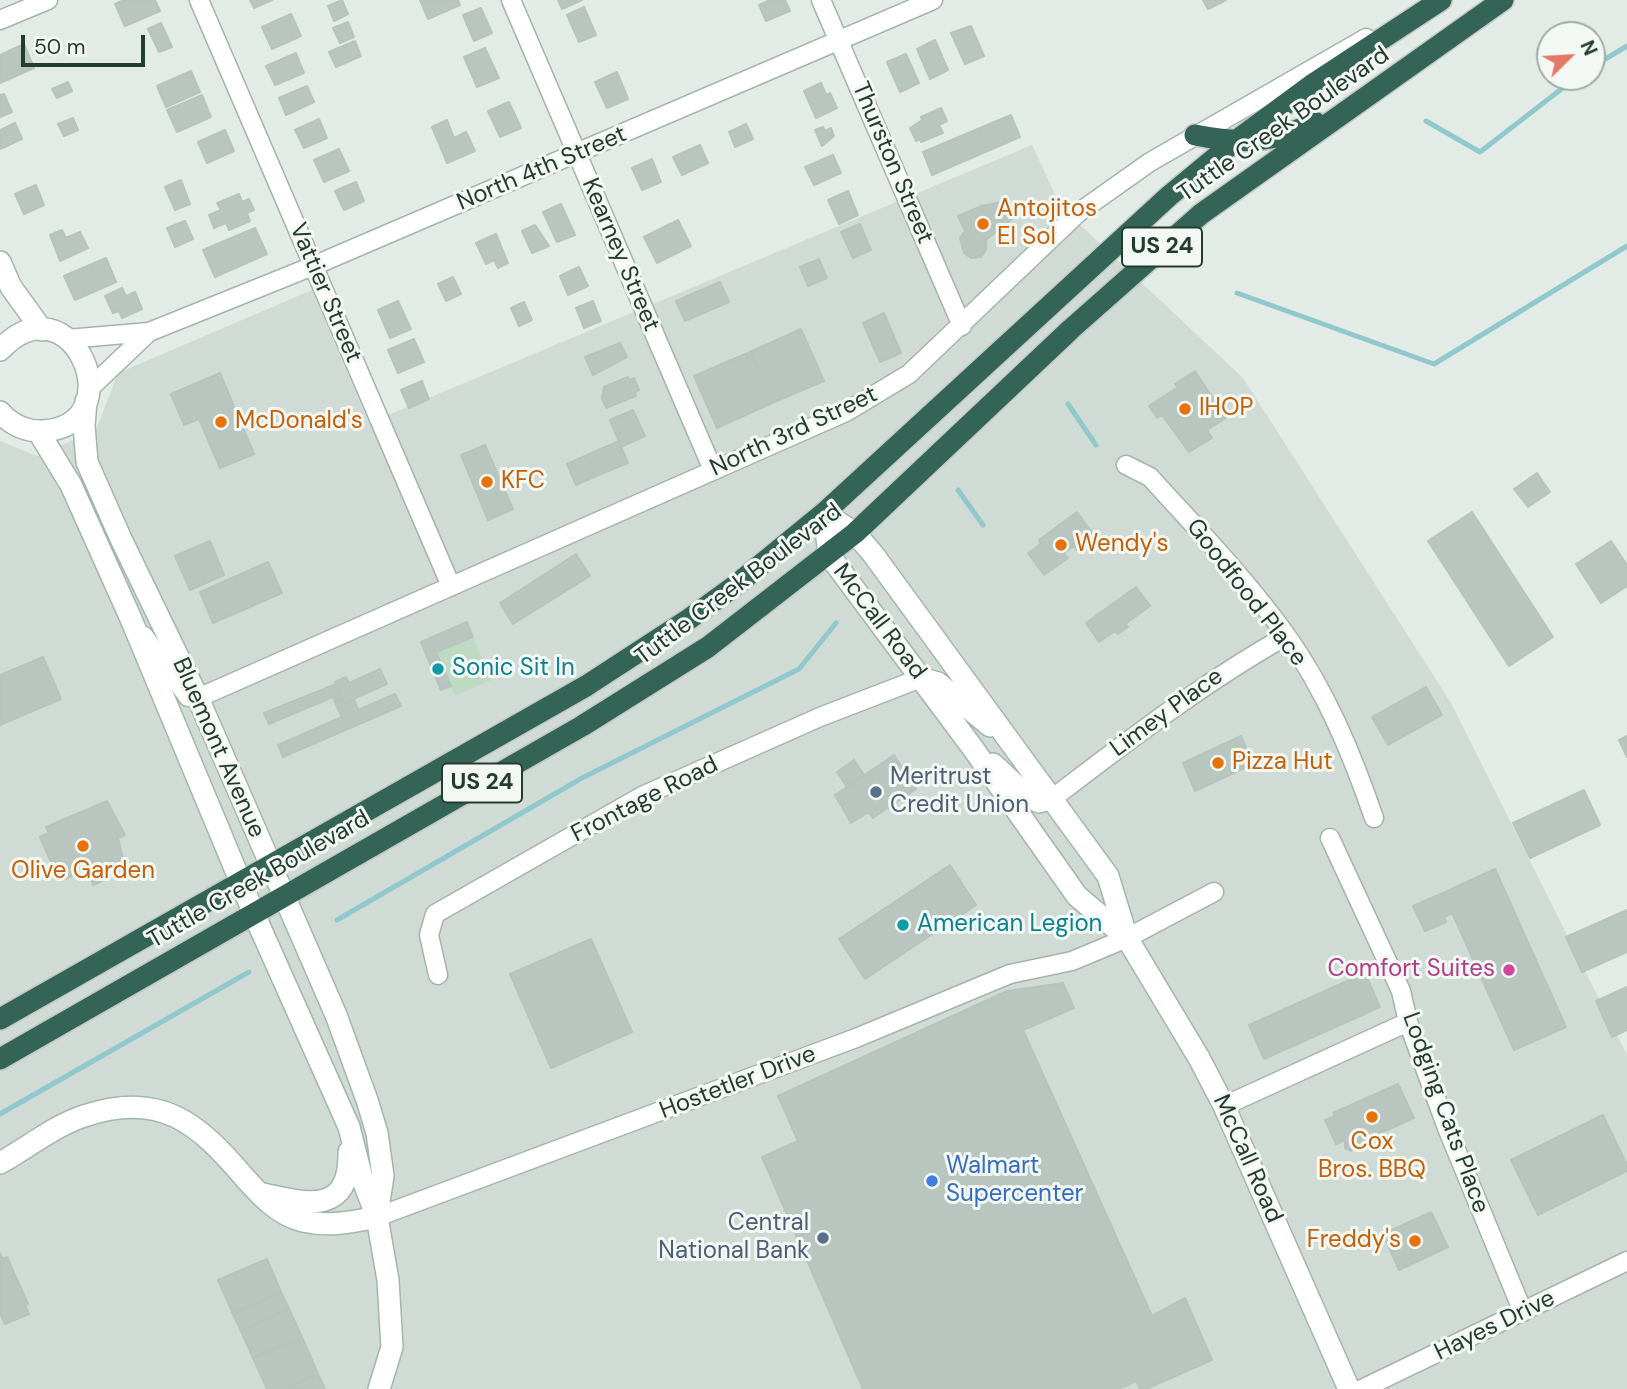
<!DOCTYPE html>
<style>
body{margin:0}
#map{position:relative;width:1627px;height:1389px;overflow:hidden;background:#e3ebe7;font-family:"DM Sans",sans-serif}
canvas{display:block}
.north{position:absolute;left:1536px;top:21px;width:70px;height:70px;box-sizing:border-box;background:#f3f8f5;border:2px solid #a0aca7;border-radius:50%;rotate:66deg;font-size:19px;font-weight:700;line-height:28px;text-align:center;color:#243b32}
.north::after{content:'';display:block;margin:auto;width:24px;height:32px;background:#e57967;clip-path:polygon(50% 0,100% 100%,50% 72%,0 100%)}
.scale{position:absolute;left:21px;top:35px;width:124px;height:32px;box-sizing:border-box;border:4px solid #243b32;border-top:0;padding-left:9px;font-size:21px;line-height:24px;white-space:nowrap;color:#243b32;-webkit-text-stroke:5px #f3f8f5;paint-order:stroke}
</style>
<div id="map">
<canvas width="1627" height="1389"></canvas>
<div class="north">N</div>
<div class="scale">50 m</div>
</div>
<script>
const context = document.querySelector('canvas').getContext('2d');
context.lineJoin = 'round';
function paint(path, color) { context.fillStyle = color; context.fill(path, 'evenodd'); }
function trace(path, color, width, dash) { context.strokeStyle = color; context.lineWidth = width; context.lineCap = dash ? 'butt' : 'round'; context.setLineDash(dash || []); context.stroke(path); }
function write(font, color, halo, rows, align = 'center') {
  context.font = font + ' "DM Sans",sans-serif'; context.lineWidth = 6; context.setLineDash([]); context.textBaseline = 'middle'; context.strokeStyle = halo; context.fillStyle = color; for (const [text, x, y, turn = 0] of rows) {
    context.save(); context.translate(x, y); context.rotate((+turn || 0) * Math.PI / 180); context.textAlign = isNaN(turn) ? turn : align; if (halo) context.strokeText(text, 0, 0); context.fillText(text, 0, 0); context.restore();
  }
}
const built = new Path2D(`
 M1032 145 1061 207 1243 378 1451 703 1627 1055V1389H0V441L37 456 96 430 118 373 312 290 369 423Z`);
const green = new Path2D(`
 M473 637 491 680 455 696 436 652Z`);
const stream = new Path2D(`
 M1592 67 1627 46
 M1426 121 1480 152 1577 77
 M1237 293 1434 364 1627 246
 M1068 404 1096 445
 M958 490 983 525
 M337 920 582 778 799 669 836 623
 M0 1114 249 972`);
const building = new Path2D(`
 M124 0H155L160 11 125 26 115 4Z
 M250 0H272L254 8Z
 M342 0 348 14 334 21 328 6Z
 M420 0H458L460 5 428 19Z
 M558 0H582L562 9Z
 M770 0H785L790 11 766 21 759 5Z
 M1203 0H1226L1208 9Z
 M584 7 596 35 579 42 567 15Z
 M481 8 492 33 474 41 463 15Z
 M291 14 301 36 272 49 262 27Z
 M348 22 354 37 340 43 333 28Z
 M161 23 172 47 159 52 148 29Z
 M971 26 984 56 965 64 951 33Z
 M935 40 948 70 930 79 917 49Z
 M355 41 361 56 336 67 329 52Z
 M24 44 34 68 0 83V55Z
 M485 48 499 78 477 87 464 57Z
 M296 53 304 73 275 85 266 66Z
 M906 54 919 83 900 92 887 62Z
 M191 71 200 92 166 107 157 86Z
 M617 72 628 99 607 108 595 82Z
 M68 82 72 91 57 98 52 89Z
 M821 83 826 95 830 93 837 108 816 118 804 91Z
 M307 86 314 102 286 115 279 98Z
 M4 94 12 112 0 117V95Z
 M202 95 211 117 177 132 167 110Z
 M509 102 521 128 500 137 488 111Z
 M941 108 947 121 939 125 943 133 921 142 920 139 916 141 910 128 922 120 921 117Z
 M1011 115 1020 137 932 175 923 152Z
 M73 118 78 130 64 136 58 124Z
 M319 119 327 138 304 148 295 130Z
 M447 120 454 138 466 132 475 151 447 163 432 127Z
 M15 123 22 139 0 149V130Z
 M746 124 753 139 735 147 729 132Z
 M823 127 825 131 831 128 834 136 822 146 815 130Z
 M225 130 234 151 207 163 198 142Z
 M700 145 708 163 682 175 673 157Z
 M339 149 349 171 324 182 314 160Z
 M833 155 841 173 814 185 805 167Z
 M652 159 661 182 642 190 632 168Z
 M181 180 190 204 175 210 165 187Z
 M356 182 364 201 344 210 335 191Z
 M36 185 44 205 24 214 15 194Z
 M848 191 858 215 839 224 828 200Z
 M239 194 242 202 249 199 254 210 247 213 250 221 229 230 226 223 214 228 209 215 221 210 217 203Z
 M1006 201 1013 218 986 240V250L981 257 971 258 964 253 960 238 965 231 958 216 982 206Z
 M561 204 575 235 557 242 543 212Z
 M678 220 691 246 657 263 644 237Z
 M185 221 193 239 175 247 167 228Z
 M860 224 871 250 853 258 841 232Z
 M535 225 549 246 532 253 522 231Z
 M255 228 267 254 215 277 203 250Z
 M62 230 66 238 80 232 88 248 60 261 50 235Z
 M496 234 508 263 498 268 494 260 486 264 476 243Z
 M106 258 116 282 75 300 64 276Z
 M819 259 827 278 808 286 800 267Z
 M579 267 588 286 568 295 560 276Z
 M453 277 461 294 446 301 438 284Z
 M720 282 729 302 685 321 676 301Z
 M122 288 126 296 135 292 142 309 122 318 119 311 113 313 105 296Z
 M398 301 411 329 390 338 378 310Z
 M593 301 601 321 584 328 576 308Z
 M524 302 532 320 519 326 511 308Z
 M884 313 901 353 880 362 863 323Z
 M801 329 824 381 772 403 750 352Z
 M414 339 424 362 398 373 388 350Z
 M620 343 627 357 593 375 585 357Z
 M750 352 772 403 717 428 694 376Z
 M1195 371 1226 418 1207 430 1212 438 1189 452 1162 415 1157 418 1149 406 1178 387 1175 384Z
 M220 373 254 454 220 468 199 419 184 425 171 394Z
 M628 377 630 380 634 378 639 390 635 392 636 396 606 408 602 398 604 387Z
 M422 381 429 399 409 408 401 390Z
 M633 410 645 436 621 447 610 420Z
 M619 441 628 463 594 477 585 456Z
 M485 445 513 509 488 520 461 455Z
 M585 456 594 477 576 485 567 464Z
 M1537 473 1550 492 1528 507 1514 489Z
 M1077 512 1095 537 1076 550 1073 546 1064 553 1068 558 1044 575 1028 553 1041 544 1039 540Z
 M1472 512 1553 637 1509 666 1428 541Z
 M210 541 224 575 190 590 175 556Z
 M1611 541 1627 565V586L1601 603 1576 564Z
 M576 554 590 576 513 624 500 603Z
 M268 562 282 593 213 623 200 592Z
 M1136 587 1150 606 1125 624 1128 627 1118 634 1115 631 1099 642 1086 623Z
 M467 622 473 637 436 652 451 686 441 690 421 642Z
 M43 657 61 699 0 725V675Z
 M380 669 387 684 344 703 342 698 335 702 333 696 340 694 335 682 346 677 349 683Z
 M336 684 340 694 269 724 264 713Z
 M1426 687 1442 715 1388 745 1372 717Z
 M395 694 401 706 283 757 278 745 342 717 335 702 342 698 344 703 354 699 358 710Z
 M1241 736 1253 764 1195 791 1183 763Z
 M1627 736V757L1619 740Z
 M894 755 916 789 873 818 869 812 851 823 835 795Z
 M854 760 864 775 847 787 837 772Z
 M1584 790 1600 825 1530 858 1513 823Z
 M107 801 125 835 118 838 125 867 113 872 111 867 105 869 109 878 93 885 87 869 65 879 59 865 53 867 40 837 49 833 46 827Z
 M950 865 976 905 865 979 839 939Z
 M1495 869 1566 1027 1514 1050 1443 893Z
 M1443 893 1452 913 1444 917 1446 922 1425 931 1413 906Z
 M1627 910V952L1582 972 1566 937Z
 M591 939 632 1032 551 1068 510 974Z
 M1365 973 1380 1007 1264 1059 1249 1025Z
 M1063 983 1074 1008 1023 1030 1152 1316 1185 1298 1212 1360 1146 1389H1140L1136 1381 1119 1389H863L762 1157 798 1141 778 1096 1007 991Z
 M1627 987V1030L1612 1037 1596 1001Z
 M1398 1084 1414 1118 1356 1144 1351 1151 1345 1148V1140L1336 1144 1325 1120 1335 1116 1333 1113Z
 M1603 1115 1627 1165V1171L1538 1215 1511 1160Z
 M1431 1212 1448 1247 1399 1270 1383 1234Z
 M0 1253 3 1259 7 1257 28 1304 25 1305 29 1314 5 1324 0 1313Z
 M267 1259 281 1292 233 1314 218 1280Z
 M281 1292 289 1309 241 1331 233 1314Z
 M289 1309 302 1337 253 1358 241 1331Z
 M302 1337 318 1374 285 1389H267L253 1358Z
 M318 1374 325 1389H285Z`);
const street = new Path2D(`
 M199 0 451 586
 M511 0 713 470
 M821 0 962 326
 M0 20 48 0
 M67 339 149 332 313 266 933 0
 M89 389 149 332
 M1126 465 1150 477C1196 528 1246 579 1286 635 1326 691 1352 754 1374 818
 M144 636 188 697 198 698 846 412 909 374 1078 213 1150 162 1366 38
 M1053 798C1129 740 1203 683 1286 636
 M1330 838 1401 991 1408 1022 1447 1128 1523 1312
 M438 975 429 935 435 914 642 796 820 717 921 678
 M1224 1106 1408 1022
 M377 1217 856 1038 1010 974 1072 961 1127 938 1214 892
 M1362 1389 1627 1261`);
const secondary = new Path2D(`
 M0 262 11 287 42 330
 M0 350C71 274 136 425 43 431 26 432 10 424 0 412
 M86 401 84 426 87 462 121 539 198 698 336 1015 367 1100 377 1133 383 1176 377 1215
 M38 431 71 485 131 619 254 914 349 1127 362 1178 377 1217 388 1280 392 1347 379 1389
 M824 513 855 533 873 554 1108 876 1127 938 1199 1058 1224 1106 1349 1389
 M824 513 829 555 972 747 1077 896 1127 938
 M923 679 938 683 990 726
 M993 764 1026 795 1039 802 1053 798
 M0 1163C27 1148 54 1126 84 1116 160 1090 198 1123 244 1177 261 1196 278 1215 303 1221 329 1227 352 1222 377 1217
 M263 1194C308 1204 350 1215 349 1152`);
const highway = new Path2D(`
 M1195 135C1240 144 1274 144 1315 122
 M0 1019 586 686 689 619 736 585 824 513 1169 196 1233 143 1313 84 1441 0
 M0 1059 582 726 708 647 855 533 1071 329 1201 214 1503 0`);
const markers = [
 [983,224,7,"#e8710a"],
 [1185,409,7,"#e8710a"],
 [221,422,7,"#e8710a"],
 [487,482,7,"#e8710a"],
 [1061,545,7,"#e8710a"],
 [438,669,7,"#0f9aa8"],
 [1218,763,7,"#e8710a"],
 [876,792,7,"#5c6f8a"],
 [83,846,7,"#e8710a"],
 [903,925,7,"#0f9aa8"],
 [1509,970,7,"#d1479c"],
 [1372,1117,7,"#e8710a"],
 [932,1181,7,"#3f7fe0"],
 [823,1238,7,"#5c6f8a"],
 [1415,1241,7,"#e8710a"]
];
const shields = [
 [1162,247,80],
 [482,783,80]
];
const shieldNames = [
 ["US 24",1162,247],
 ["US 24",482,783]
];
const streetNames = [
 ["Tuttle Creek Boulevard",1284,125,-35],
 ["Thurston Street",892,163,67],
 ["North 4th Street",542,169,-23],
 ["Kearney Street",620,255,67],
 ["Vattier Street",325,293,67],
 ["North 3rd Street",794,432,-25],
 ["Tuttle Creek Boulevard",739,585,-37],
 ["Goodfood Place",1246,593,52],
 ["McCall Road",879,622,53],
 ["Limey Place",1167,713,-36],
 ["Bluemont Avenue",218,748,66],
 ["Frontage Road",645,800,-27],
 ["Tuttle Creek Boulevard",259,880,-30],
 ["Hostetler Drive",738,1083,-21],
 ["Lodging Cats Place",1445,1113,70],
 ["McCall Road",1247,1159,66],
 ["Hayes Drive",1495,1326,-26]
];
const foodNames = [
 ["Antojitos",997,210],
 ["El Sol",997,238],
 ["IHOP",1199,409],
 ["McDonald's",235,422],
 ["KFC",501,482],
 ["Wendy's",1075,545],
 ["Pizza Hut",1232,763],
 ["Olive Garden",83,872,"center"],
 ["Cox",1372,1143,"center"],
 ["Bros. BBQ",1372,1171,"center"],
 ["Freddy's",1401,1241,"right"]
];
const cultureNames = [
 ["Sonic Sit In",452,669],
 ["American Legion",917,925]
];
const serviceNames = [
 ["Meritrust",890,778],
 ["Credit Union",890,806],
 ["Central",809,1224,"right"],
 ["National Bank",809,1252,"right"]
];
const hotelNames = [
 ["Comfort Suites",1495,970]
];
const shopNames = [
 ["Walmart",946,1167],
 ["Supercenter",946,1195]
];
paint(built, '#d1dbd5');
paint(green, '#bedac2');
trace(stream, '#90c8cb', 5);
paint(building, '#b8c6bf');
trace(building, '#b6c4bd', 2);
trace(street, '#a6b3ad', 21);
trace(secondary, '#a2b6ad', 24);
trace(highway, '#c2c8c6', 24);
trace(street, '#fff', 18);
trace(secondary, '#fff', 21);
trace(highway, '#336455', 21);
for (const [x, y, r, color] of markers) { const dot = new Path2D(); dot.arc(x, y, r, 0, 2 * Math.PI); context.fillStyle = color; context.fill(dot); trace(dot, '#f3f8f5', 2.5); }
for (const [x, y, w] of shields) { const box = new Path2D(); box.roundRect(x - w / 2, y - 19.5, w, 39, 5); context.fillStyle = '#f3f8f5'; context.fill(box); trace(box, '#243b32', 2); }
write('bold 23px', '#243b32', null, shieldNames);
write('24px', '#243b32', '#f3f8f5', streetNames);
write('24px', '#c56008', '#f3f8f5', foodNames, 'left');
write('24px', '#0d838f', '#f3f8f5', cultureNames, 'left');
write('24px', '#4e5e75', '#f3f8f5', serviceNames, 'left');
write('24px', '#b23c85', '#f3f8f5', hotelNames, 'right');
write('24px', '#366cbe', '#f3f8f5', shopNames, 'left');
</script>
